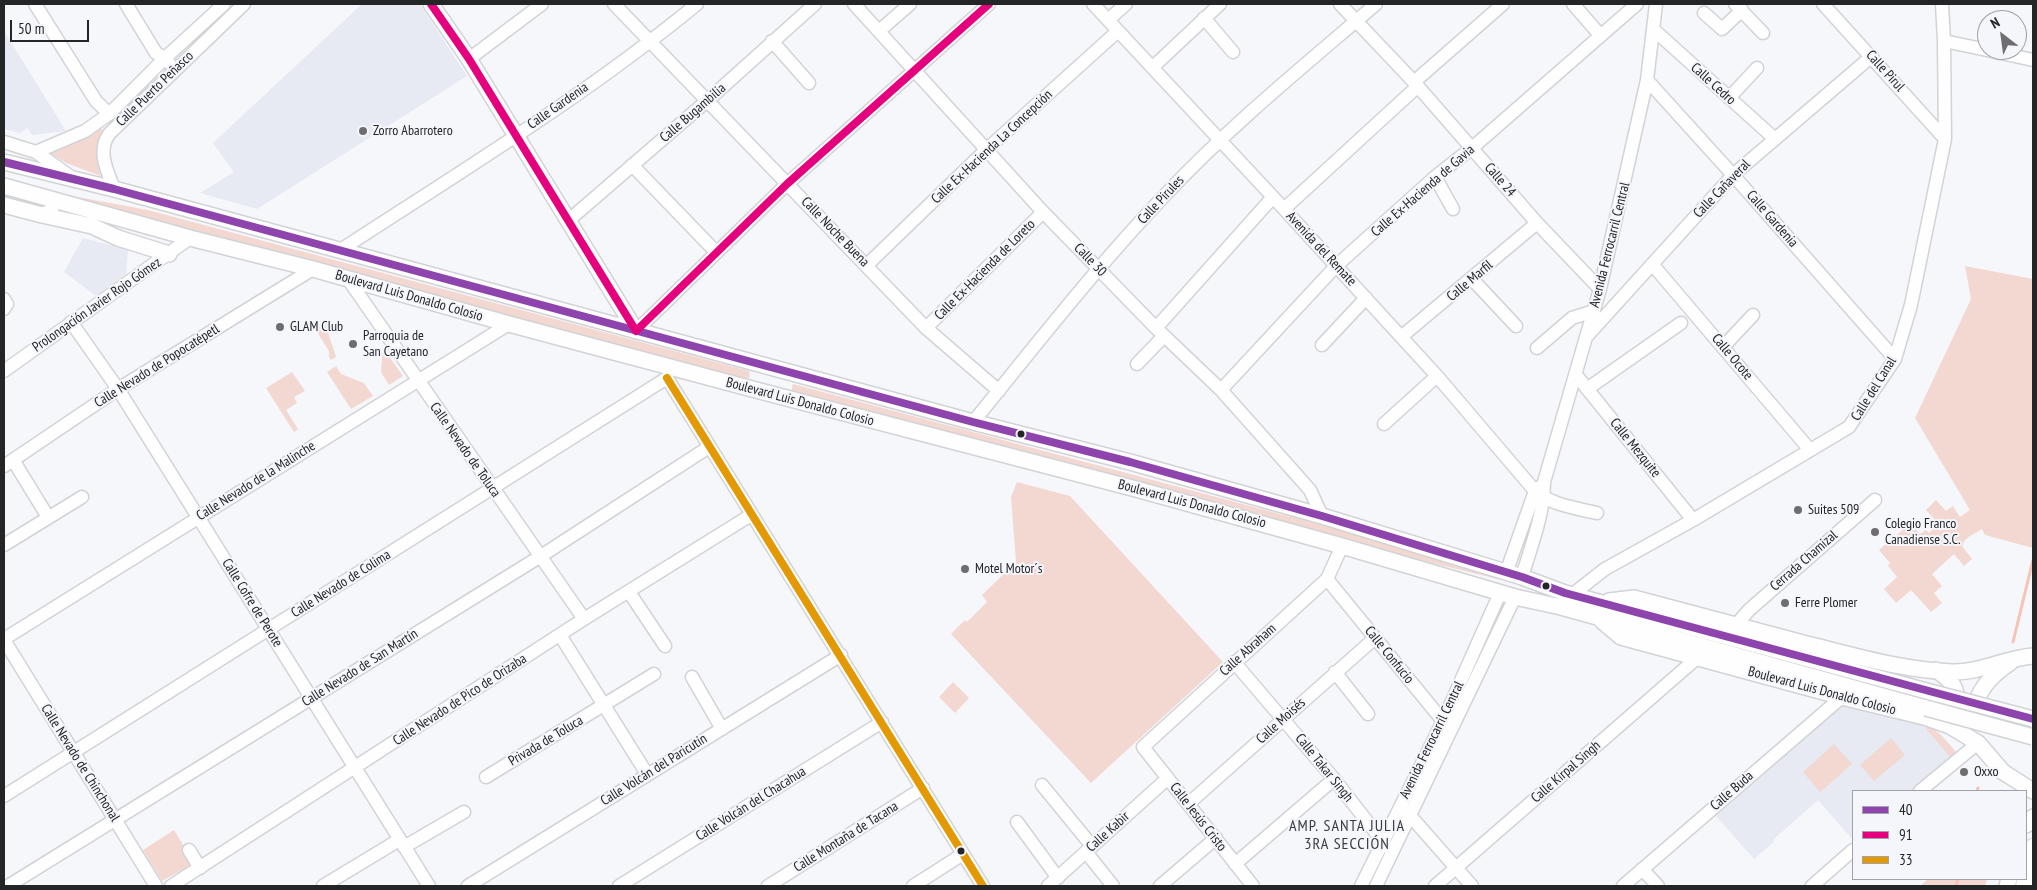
<!DOCTYPE html>
<meta charset="utf-8">
<style>
body{margin:0}
#map{position:relative;width:2037px;height:890px;overflow:hidden;background:#f6f7fb;font-family:"PT Sans Narrow",sans-serif}
canvas{display:block}
.frame{position:absolute;inset:0;border:5px solid #242527;pointer-events:none}
.legend{position:absolute;left:1852px;top:790px;width:175px;height:90px;box-sizing:border-box;background:#f5f6fc;border:1px solid #a1a2a7;margin:0;padding:6px 9px;list-style:none;font-size:15px;color:#242527}
.legend li{display:flex;align-items:center;gap:10px;height:25px}
.legend b{width:25px;border:1px solid #a1a2a7}
.north{position:absolute;left:1977px;top:10px;width:50px;height:50px;box-sizing:border-box;background:#f5f6fc;border:1px solid #a1a2a7;border-radius:50%;rotate:330deg;font-size:14px;font-weight:700;line-height:20px;text-align:center;color:#242527}
.north::after{content:'';display:block;margin:auto;width:18px;height:22px;background:#6e6e71;clip-path:polygon(50% 0,100% 100%,50% 72%,0 100%)}
.scale{position:absolute;left:10px;top:20px;width:79px;height:22px;box-sizing:border-box;border:2px solid #242527;border-top:0;padding-left:6px;font-size:15px;line-height:18px;white-space:nowrap;color:#242527;-webkit-text-stroke:4px #f5f6fc;paint-order:stroke}
</style>
<div id="map">
<canvas width="2037" height="890"></canvas>
<div class="frame"></div>
<ul class="legend">
<li><b style="height:6px;background:#8e44ad"></b>40</li>
<li><b style="height:6px;background:#e5007d"></b>91</li>
<li><b style="height:6px;background:#e29904"></b>33</li>
</ul>
<div class="north">N</div>
<div class="scale">50 m</div>
</div>
<script>
const context = document.querySelector('canvas').getContext('2d');
context.lineJoin = 'round';
function paint(path, color) { context.fillStyle = color; context.fill(path, 'evenodd'); }
function trace(path, color, width, dash) { context.strokeStyle = color; context.lineWidth = width; context.lineCap = dash ? 'butt' : 'round'; context.setLineDash(dash || []); context.stroke(path); }
function write(font, color, halo, rows, align = 'center') {
  context.font = font + ' "PT Sans Narrow",sans-serif'; context.lineWidth = 4; context.setLineDash([]); context.textBaseline = 'middle'; context.strokeStyle = halo; context.fillStyle = color; for (const [text, x, y, turn = 0] of rows) {
    context.save(); context.translate(x, y); context.rotate((+turn || 0) * Math.PI / 180); context.textAlign = isNaN(turn) ? turn : align; if (halo) context.strokeText(text, 0, 0); context.fillText(text, 0, 0); context.restore();
  }
}
const built = new Path2D(`
 M362 4H420L467 76 257 209 200 193 234 172 213 143Z
 M4 31 66 131 32 135 28 128 20 133 4 129Z
 M83 238 128 250 126 274 96 296 64 272Z
 M1845 703 1921 721 1942 736 1957 753 1913 791H1853V840L1818 800 1773 840 1774 842 1754 859 1716 816Z`);
const green = new Path2D(`
 M100 128 103 130C96 149 95 157 101 176L66 163 48 152C67 146 85 141 100 128Z
 M56 193 148 210 749 371 750 377 746 379Z
 M1965 266 2033 279V548L1985 535 1982 529C1974 535 1965 536 1962 546L1972 559 1964 566 1954 554 1932 574 1942 586 1934 593 1942 603 1931 612 1911 590 1896 603 1884 589 1897 577 1888 566 1890 563 1879 550 1911 523 1920 534 1926 530 1929 533 1939 524 1926 510 1936 500 1946 511 1953 506 1960 517 1970 510 1915 418 1971 299Z
 M325 323 336 357 331 360 329 357V351L315 329Z
 M383 348 403 376 389 385 381 372Z
 M336 366 341 374 364 383 373 396 351 409 327 372Z
 M292 372 305 391 294 397 297 403 286 410 298 429 294 432 266 388Z
 M793 384 1430 554 1516 578 1514 583 1428 562 791 391Z
 M1017 482 1070 496 1223 662 1091 783 951 634 965 620 967 622 987 602 982 595 1016 562 1011 497Z
 M953 682 969 698 955 713 939 697Z
 M1930 726 1942 736 1957 753 1951 758 1926 729Z
 M1891 738 1905 755 1874 781 1860 765Z
 M1834 744 1852 764 1820 792 1803 772Z
 M174 830 194 863 162 881 143 850Z
 M1928 879 1937 880 1938 879H1987L1985 886H1920Z`);
const stream = new Path2D(`
 M2013 642 2033 560
 M1977 791 1978 788
 M1956 886 1958 879`);
const minor = new Path2D(`
 M35 4 96 101 109 114
 M126 4 156 53 165 58 169 63
 M614 4 926 328 999 391
 M854 4 1043 212 1156 328 1221 390 1310 490 1322 516
 M1093 4 1273 197 1437 376 1535 491C1552 505 1575 508 1597 513
 M1340 4 1414 82 1537 223 1600 289
 M1573 4 1600 35
 M1735 4 1763 33
 M1823 4 1945 139
 M1704 13 1722 29 1742 10
 M1204 18 1233 52
 M1108 20 1126 4
 M1653 29 1775 139
 M879 31 910 4
 M772 41 809 83
 M1944 41 1987 50
 M1987 50 2033 60
 M469 59 542 4
 M1153 67 1220 4
 M1647 80 1733 175 1895 359
 M1414 82 1503 4
 M1729 98 1757 68
 M4 142 36 152 71 177
 M36 152 85 131 109 114 165 58 224 4
 M632 165 716 252
 M1435 177 1453 209
 M114 189C107 170 97 152 109 134L244 4
 M1284 209 1418 86
 M569 220 708 100 815 4
 M339 251C460 172 585 96 697 4
 M1652 264 1810 450
 M867 265 986 150 1118 31
 M348 279 584 619
 M1472 279 1516 326
 M4 299 7 304 4 309
 M71 322 118 389 429 886
 M926 328 1043 212
 M1156 328 1273 197
 M636 331 787 184 989 4
 M1588 335 1733 175 1872 56
 M1401 337 1537 223
 M1322 345 1366 298
 M1723 347 1753 315
 M1537 348 1572 318 1594 311
 M1137 364 1164 336
 M4 371 190 238
 M1576 375 1693 520
 M667 378 983 886
 M1587 389 1681 323
 M1221 390 1336 266 1435 177 1472 148 1637 4
 M973 422C1036 345 1097 266 1166 194 1231 125 1305 65 1376 4
 M1384 424 1437 376
 M13 460 48 517
 M4 466 118 389 313 269
 M4 545 82 497
 M1506 573 1535 491 1541 486
 M1522 577C1531 546 1544 515 1544 482L1600 289 1647 80 1656 4
 M1327 579 1447 726
 M629 592 665 646
 M1573 594 1605 569 1693 520 1849 427 1895 359 1911 305 1945 139 1944 41 1942 4
 M1736 625 1749 610 1875 500
 M560 635 647 774
 M4 639 509 324
 M4 640 156 886
 M1234 662 1334 779 1387 847
 M1335 672 1368 714
 M692 677 722 729
 M486 777 654 674
 M1042 785 1092 846
 M1920 791 1978 743
 M4 796 667 378
 M1188 804 1375 638
 M1406 811 1472 886
 M1017 822 1058 878
 M404 847 464 812
 M189 850 200 868
 M1086 852 1113 886
 M1235 864 1334 779
 M1642 869 1658 886
 M8 886 541 556 709 447
 M171 886 584 619 751 515
 M323 886 399 840
 M468 886 841 655
 M619 886 882 722
 M768 886 923 788
 M913 886 963 854
 M1048 886 1168 778
 M1160 886 1216 838
 M1253 886 1143 747 1327 579 1342 546
 M1361 886 1443 721 1500 593
 M1376 886 1515 597
 M1435 886 1697 658
 M1623 886 1842 697
 M1812 886 1853 850`);
const major = new Path2D(`
 M431 4 469 59 636 331
 M4 162 114 189 973 422 1130 462 1322 516 1522 577 1565 593 1930 692
 M4 186 190 238 313 269 509 324 756 390 1136 489 1342 546 1515 597 1561 607 1926 708
 M4 205 42 215 51 212
 M42 215 92 226 118 238 169 254
 M1609 601 1634 598C1691 613 1747 628 1803 643 1852 655 1901 670 1952 672 1979 673 2006 658 2033 656
 M1602 621 1621 637 1842 697 1924 717 1950 726 1978 743 2003 772 2033 791
 M1935 717C1951 713 1962 699 1952 684 1948 678 1942 674 1936 670
 M1973 717C1976 691 1990 676 2011 662
 M2026 825 2033 817
 M2007 886 2009 879`);
const highway = new Path2D(`
 M2025 886 2033 848`);
const majorBridge = new Path2D(`
 M1930 692 2033 719
 M1926 708 2033 737`);
const bus1 = new Path2D(`
 M4 162 114 189 973 422 1130 462 1322 516 1522 577 1565 593 2033 719`);
const bus2 = new Path2D(`
 M431 4 469 59 636 331 787 184 989 4`);
const bus3 = new Path2D(`
 M667 378 983 886`);
const markers = [
 [363,131,5,"#6e6e71"],
 [280,327,5,"#6e6e71"],
 [353,344,5,"#6e6e71"],
 [1021,434,4.5,"#242527"],
 [1798,510,5,"#6e6e71"],
 [1875,532,5,"#6e6e71"],
 [965,569,5,"#6e6e71"],
 [1546,586,4.5,"#242527"],
 [1785,603,5,"#6e6e71"],
 [1964,772,5,"#6e6e71"],
 [961,851,4.5,"#242527"]
];
const streetNames = [
 ["Calle Pirul",1885,71,48],
 ["Calle Cedro",1713,84,42],
 ["Calle Puerto Peñasco",155,89,-44],
 ["Calle Gardenia",558,106,-35],
 ["Calle Bugambilia",693,113,-41],
 ["Calle Ex-Hacienda La Concepción",992,147,-43],
 ["Calle 24",1500,180,49],
 ["Calle Cañaveral",1722,189,-46],
 ["Calle Ex-Hacienda de Gavia",1423,191,-41],
 ["Calle Pirules",1161,200,-47],
 ["Calle Gardenia",1772,219,49],
 ["Calle Noche Buena",835,232,46],
 ["Avenida Ferrocarril Central",1610,245,-76],
 ["Avenida del Remate",1321,249,47],
 ["Calle 30",1090,260,46],
 ["Calle Ex-Hacienda de Loreto",985,270,-45],
 ["Calle Marfil",1470,281,-40],
 ["Boulevard Luis Donaldo Colosio",409,296,16],
 ["Prolongación Javier Rojo Gómez",97,305,-35],
 ["Calle Ocote",1732,357,50],
 ["Calle Nevado de Popocatépetl",157,366,-32],
 ["Calle del Canal",1874,389,-58],
 ["Boulevard Luis Donaldo Colosio",800,402,15],
 ["Calle Mezquite",1635,448,51],
 ["Calle Nevado de Toluca",465,450,55],
 ["Calle Nevado de la Malinche",256,481,-32],
 ["Boulevard Luis Donaldo Colosio",1192,504,15],
 ["Cerrada Chamizal",1804,561,-41],
 ["Calle Nevado de Colima",341,584,-32],
 ["Calle Cofre de Perote",252,603,58],
 ["Calle Abraham",1248,650,-42],
 ["Calle Confucio",1389,655,51],
 ["Calle Nevado de San Martín",360,668,-32],
 ["Boulevard Luis Donaldo Colosio",1822,691,15],
 ["Calle Nevado de Pico de Orizaba",460,700,-33],
 ["Calle Moisés",1281,721,-42],
 ["Avenida Ferrocarril Central",1432,740,-64],
 ["Privada de Toluca",546,741,-31],
 ["Calle Nevado de Chinchonal",80,763,58],
 ["Calle Takar Singh",1324,768,51],
 ["Calle Volcán del Paricutín",654,770,-32],
 ["Calle Kirpal Singh",1566,772,-41],
 ["Calle Buda",1732,791,-41],
 ["Calle Volcán del Chacahua",751,804,-32],
 ["Calle Jesús Cristo",1198,817,52],
 ["Calle Kabir",1108,832,-42],
 ["Calle Montaña de Tacana",846,837,-32]
];
const poiNames = [
 ["Zorro Abarrotero",373,131],
 ["GLAM Club",290,327],
 ["Parroquia de",363,336],
 ["San Cayetano",363,352],
 ["Suites 509",1808,510],
 ["Colegio Franco",1885,524],
 ["Canadiense S.C.",1885,540],
 ["Motel Motor´s",975,569],
 ["Ferre Plomer",1795,603],
 ["Oxxo",1974,772]
];
const quarterNames = [
 ["AMP. SANTA JULIA",1347,826],
 ["3RA SECCIÓN",1347,844]
];
paint(built, '#e7eaf2');
paint(green, '#f3d8d1');
trace(stream, '#f6c3b4', 3);
trace(minor, '#d2d3d6', 15);
trace(major, '#d2d3d6', 18);
trace(highway, '#d2d3d6', 20);
trace(minor, '#fefefe', 12);
trace(major, '#fefefe', 15);
trace(highway, '#fefefe', 18);
trace(majorBridge, '#d2d3d6', 18, []);
trace(majorBridge, '#fefefe', 15);
trace(bus1, '#8e44ad', 8);
trace(bus2, '#e5007d', 8);
trace(bus3, '#e29904', 8);
for (const [x, y, r, color] of markers) { const dot = new Path2D(); dot.arc(x, y, r, 0, 2 * Math.PI); context.fillStyle = color; context.fill(dot); trace(dot, '#f5f6fc', 2); }
write('14px', '#242527', '#f5f6fc', streetNames);
write('14px', '#242527', '#f5f6fc', poiNames, 'left');
context.letterSpacing = '1px';
write('16px', '#3a3b3f', '#f5f6fc', quarterNames);
context.letterSpacing = '0px';
</script>
